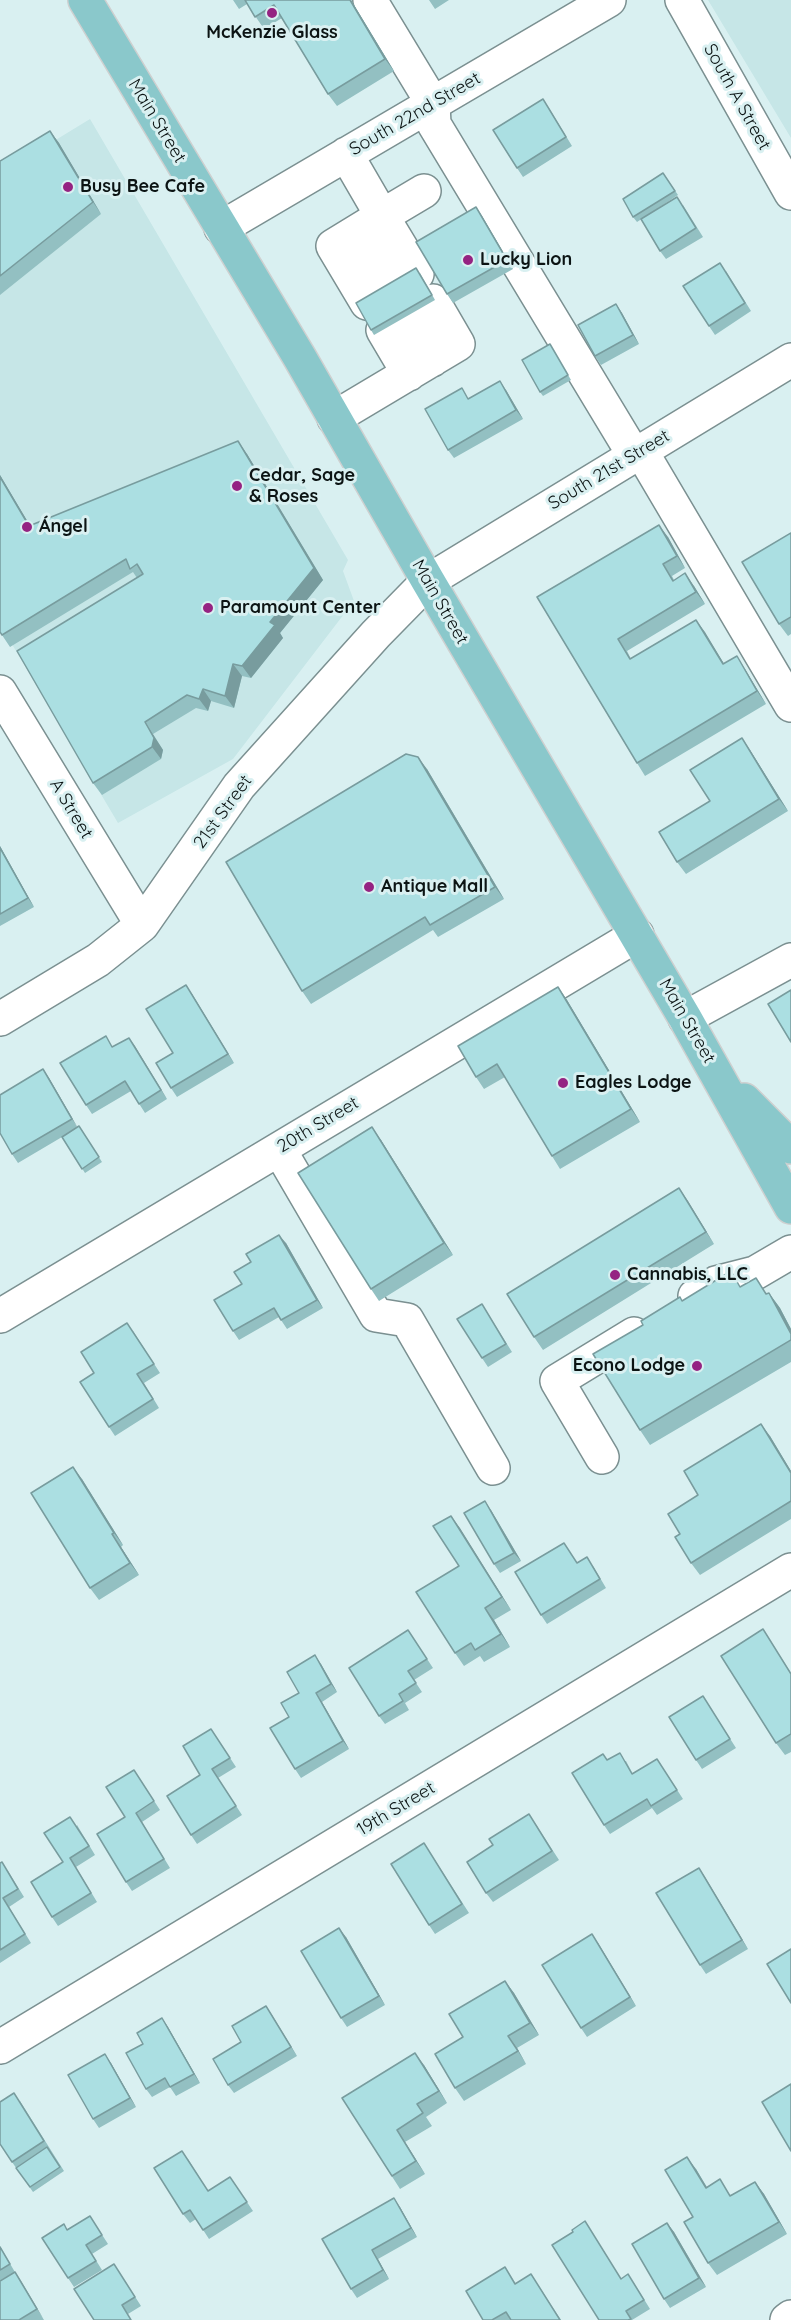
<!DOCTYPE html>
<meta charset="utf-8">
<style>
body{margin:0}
canvas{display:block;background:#d9f0f1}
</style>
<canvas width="791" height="2320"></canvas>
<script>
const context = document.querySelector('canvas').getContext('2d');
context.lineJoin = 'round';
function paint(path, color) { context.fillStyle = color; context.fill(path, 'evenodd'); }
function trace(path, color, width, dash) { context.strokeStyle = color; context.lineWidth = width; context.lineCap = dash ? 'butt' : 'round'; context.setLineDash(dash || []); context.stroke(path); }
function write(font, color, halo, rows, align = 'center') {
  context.font = font + ' Quicksand,sans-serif'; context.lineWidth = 6; context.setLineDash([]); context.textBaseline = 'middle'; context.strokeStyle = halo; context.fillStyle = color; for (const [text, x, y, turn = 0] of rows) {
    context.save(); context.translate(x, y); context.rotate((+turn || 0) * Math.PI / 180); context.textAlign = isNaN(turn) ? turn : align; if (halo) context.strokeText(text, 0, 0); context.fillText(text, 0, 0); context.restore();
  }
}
const built = new Path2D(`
 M708 0H791V138Z
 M90 119 348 560 343 571 354 601 233 759 118 823 0 624V174Z`);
const minor = new Path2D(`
 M370 0 433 104 434 124 634 455
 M682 0 791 193
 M346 154 382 216 424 191
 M221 228 609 0
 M357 232 391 289
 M367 303 333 246 382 216 417 274
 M407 316 432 360
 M383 330 409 374
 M334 418 458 344 433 301
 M641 451 791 705
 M0 692 142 925
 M685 1018 791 960
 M0 1019 98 960 142 925 239 786 376 634 428 581 791 360
 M279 1149 376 1315 407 1320 493 1468
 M695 1296 716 1283 755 1273 791 1252
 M0 1316 637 935
 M602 1457 557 1381 634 1334
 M0 2047 791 1570
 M787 2320 791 2317`);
const major = new Path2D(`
 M85 0 300 358 428 581 685 1018 791 1207
 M744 1100 791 1147`);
const wall = new Path2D(`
 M233 0H351L394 71 337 106 328 94 282 18 264 29 247 4 239 9Z
 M429 0H449L435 9Z
 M549 108 572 146 523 177 517 168Z
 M50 131 59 143 101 214 0 295V161Z
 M663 173 678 195 637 222 633 217Z
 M683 205 703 237 666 259 660 251Z
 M476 207 482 216 513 269 453 303 447 294Z
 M726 271 751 311 715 335 709 326Z
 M420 273 435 300 374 335 371 330Z
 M616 304 622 313 639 344 601 365 595 356Z
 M550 344 571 380 543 396 540 392Z
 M506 390 523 419 454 458 448 450 470 398Z
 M247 454 323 580 280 633 283 638 251 678 242 676 234 708 211 701 208 711 196 708 153 734 163 750 161 759 102 795 93 783 137 578 133 572 10 647 0 632V475L30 526Z
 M791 533V634L788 636 779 624Z
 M668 537 685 568 672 576 674 580 694 586 705 604 627 651 631 659 696 620 724 664 745 669 766 704 645 776 637 763 537 597Z
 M750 750 788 811 686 874 677 862 710 801Z
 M427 769 504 899 438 937 433 930 311 1004 302 991Z
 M0 846 34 907 0 926Z
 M558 987 567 1000 640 1122 560 1169 552 1156 505 1077 484 1089 476 1077Z
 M192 994 234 1063 177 1097 171 1088 173 1053Z
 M129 1038 167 1099 145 1113 131 1091 92 1114 86 1105 113 1047Z
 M43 1069 49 1078 77 1127 79 1126 102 1162 85 1173 62 1137 18 1163 12 1154Z
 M381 1140 453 1255 379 1301 371 1289Z
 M679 1188 714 1244 543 1350 534 1337Z
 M286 1243 323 1308 287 1329 279 1317 239 1340 233 1331 242 1284Z
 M741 1286 767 1293H769L780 1308 791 1329V1362L650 1445 640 1430 682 1301Z
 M482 1304 512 1352 488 1367 482 1358Z
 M133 1331 160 1373 144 1383 159 1408 115 1436 109 1427 94 1373Z
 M770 1436 791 1471V1519L700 1575 691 1563 680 1534 698 1495Z
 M82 1479 123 1545 121 1547 139 1575 99 1600 90 1588Z
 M491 1510 521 1561 500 1573 494 1564Z
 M451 1516 511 1610 494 1620 510 1647 484 1662 480 1656 464 1666 455 1653 459 1566Z
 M577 1563 593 1566 606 1588 547 1624 541 1615Z
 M763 1629 791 1673V1752L785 1755 776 1743Z
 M408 1630 433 1668 414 1680 422 1692 405 1703 409 1710 385 1724 379 1716Z
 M321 1664 337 1692 322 1702 349 1749 301 1778 295 1769 289 1717 299 1693Z
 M703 1696 736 1748 702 1769 696 1760Z
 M211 1729 236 1767 218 1778 242 1815 197 1844 191 1835Z
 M603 1754 607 1760 626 1761 633 1774 657 1759 683 1799 657 1815 652 1808 610 1834 604 1825Z
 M134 1770 160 1810 142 1822 170 1868 132 1891 126 1882 125 1817Z
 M535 1823 559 1860 493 1902 486 1893Z
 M77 1825 95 1855 76 1867 97 1902 58 1926 52 1917 63 1862Z
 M424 1843 469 1913 435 1934 429 1925Z
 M0 1863 8 1871 24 1897 9 1907 31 1943 0 1963Z
 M699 1868 748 1949 706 1974 700 1965Z
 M346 1937 385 2005 347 2027 341 2018Z
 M598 1943 636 2006 587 2037 581 2028Z
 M505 1981 514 1993 539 2035 517 2048 526 2064 464 2101 455 2088 463 2037Z
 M266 2006 297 2056 234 2093 228 2085 241 2042Z
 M162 2018 168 2027 200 2083 176 2096 170 2087 152 2097 146 2089 143 2044Z
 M111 2063 136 2107 99 2128 93 2119Z
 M424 2065 447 2103 426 2117 432 2126 405 2142 425 2174 400 2189 342 2098Z
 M20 2101 64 2171 33 2192 12 2162Z
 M188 2159 208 2191 230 2177 253 2211 209 2239 196 2219 190 2223 183 2214Z
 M696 2169 707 2187 731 2195 755 2182 764 2194 787 2234 717 2275 708 2263 693 2217Z
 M400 2207 417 2237 378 2259 389 2279 357 2298 351 2289 322 2239Z
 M90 2216 108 2244 92 2254 102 2270 74 2287 68 2278V2230Z
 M585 2221 621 2279 634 2283 650 2309 632 2320H599L573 2232Z
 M667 2223 674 2232 706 2287 670 2308 664 2299Z
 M0 2246 16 2274 44 2320H0Z
 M505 2267 516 2284 531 2274 561 2320H483Z
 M120 2273 141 2306 128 2314 74 2289Z`);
const shadedWall = new Path2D(`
 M350 0H351L394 71 385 59Z
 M50 131 59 143 101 214 93 202Z
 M476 207 482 216 513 269 507 260Z
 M616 304 622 313 639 344 633 335Z
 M500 381 506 390 523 419 516 410Z
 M238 441 247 454 323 580 280 633 283 638 251 678 242 666 270 622Z
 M0 475 38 539 29 526 0 477Z
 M659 525 668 537 685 568 677 556Z
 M685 573 694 586 705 604 696 592Z
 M696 620 705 632 732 677 723 664Z
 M737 656 745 669 766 704 757 691Z
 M233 664 242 676 234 708 225 696Z
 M203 689 211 701 208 711 199 699Z
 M145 722 163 750 161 759 152 747Z
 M742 738 750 750 788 811 779 799Z
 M418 757 427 769 504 899 495 887Z
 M0 846 34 907 28 898 0 848Z
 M186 985 192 994 234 1063 228 1054Z
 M558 987 567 1000 640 1122 631 1109Z
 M129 1038 135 1046 167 1099 161 1090Z
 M43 1069 49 1078 78 1128 72 1119Z
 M372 1127 381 1140 453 1255 444 1243Z
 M679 1188 688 1201 714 1244 706 1232Z
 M279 1235 286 1243 323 1308 317 1300Z
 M769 1293 780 1308 791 1329V1334Z
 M761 1424 770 1436 791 1471V1473Z
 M73 1467 82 1479 123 1545 114 1533Z
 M485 1501 491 1510 521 1561 514 1553Z
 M451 1516 460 1528 511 1610 502 1597Z
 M112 1534 121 1547 139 1575 130 1563Z
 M485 1608 494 1620 510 1647 501 1634Z
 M315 1655 321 1664 337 1692 331 1684Z
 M316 1693 322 1702 349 1749 343 1741Z
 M699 1868 705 1877 748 1949 742 1940Z
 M339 1928 346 1937 385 2005 379 1996Z
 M592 1934 598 1943 636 2006 630 1997Z
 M505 1981 514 1993 539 2035 530 2023Z
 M266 2006 272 2015 297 2056 291 2047Z
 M162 2018 168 2027 200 2083 194 2074Z
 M508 2036 517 2048 526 2064 518 2051Z
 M415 2053 424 2065 447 2103 439 2091Z
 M105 2054 111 2063 136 2107 130 2098Z
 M397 2130 405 2142 425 2174 416 2161Z
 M687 2157 696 2169 714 2200 706 2188Z
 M755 2182 764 2194 787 2234 779 2222Z
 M394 2198 400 2207 417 2237 411 2228Z
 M667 2223 674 2232 706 2287 699 2278Z
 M372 2250 378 2259 389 2279 383 2270Z
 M15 2272 21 2281 43 2318 37 2309Z`);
const building = new Path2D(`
 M245 0H350L385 59 328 94 274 5 255 17Z
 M543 99 566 137 517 168 493 130Z
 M50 131 93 202 0 276V161Z
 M663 173 675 191 633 217 623 199Z
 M677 197 696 228 660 251 641 219Z
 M476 207 507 260 447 294 416 242Z
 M720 263 745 303 709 326 683 286Z
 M416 268 432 295 371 330 356 303Z
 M616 304 633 335 595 356 578 325Z
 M550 344 568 375 540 392 522 360Z
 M500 381 516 410 448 450 425 409 462 388 468 399Z
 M238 441 314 568 270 622 275 625 242 666 233 664 225 696 203 689 199 699 187 695 145 722 154 738 152 747 93 783 17 651 143 574 137 564 130 569 126 559 2 635 0 632V477L29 526Z
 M659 525 677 556 663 564 673 581 685 573 696 592 618 639 630 659 696 620 723 664 737 656 757 691 637 763 537 597Z
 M791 533V617L779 624 742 562Z
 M742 738 779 799 677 862 659 832 710 801 690 770Z
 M406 754 418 757 495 887 430 925 425 917 302 991 226 862Z
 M0 848 28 898 0 914Z
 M186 985 228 1054 171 1088 156 1063 173 1053 146 1009Z
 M558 987 631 1109 552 1156 497 1064 476 1077 458 1046Z
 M791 990V1042L768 1004Z
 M106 1036 112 1047 129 1038 161 1090 139 1104 125 1081 86 1105 60 1063Z
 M43 1069 72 1119 12 1154 0 1133V1095Z
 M79 1126 99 1157 82 1169 62 1137Z
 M372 1127 444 1243 371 1289 298 1173Z
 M679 1188 706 1232 534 1337 507 1294Z
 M279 1235 317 1300 281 1320 274 1308 233 1331 214 1300 242 1284 234 1272 251 1262 246 1254Z
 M731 1271 740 1287 756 1278 766 1294 769 1293 791 1334V1340L640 1430 593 1354 643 1325 641 1321 680 1297 682 1301Z
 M482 1304 506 1344 482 1358 457 1319Z
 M127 1323 154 1364 137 1374 153 1399 109 1427 80 1382 94 1373 81 1352Z
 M761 1424 791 1473V1501L691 1563 675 1537 680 1534 668 1514 698 1495 684 1471Z
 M73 1467 114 1533 112 1534 130 1563 90 1588 31 1493Z
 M485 1501 514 1553 494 1564 464 1513Z
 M451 1516 502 1597 485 1608 501 1634 475 1650 471 1643 455 1653 416 1592 459 1566 433 1526Z
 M564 1543 577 1563 587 1557 600 1579 541 1615 515 1572Z
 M763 1629 791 1674V1734L776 1743 721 1656Z
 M408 1630 427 1659 408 1671 416 1683 399 1694 403 1701 379 1716 349 1668Z
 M315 1655 331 1684 316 1693 343 1741 295 1769 270 1728 289 1717 281 1703 299 1693 287 1672Z
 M703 1696 730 1739 696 1760 669 1717Z
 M211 1729 230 1758 212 1769 236 1806 191 1835 167 1796 200 1775 183 1746Z
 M620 1753 632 1774 657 1759 677 1790 651 1806 647 1799 604 1825 572 1773 603 1754 607 1760Z
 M134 1770 154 1801 136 1813 164 1859 126 1882 97 1834 125 1817 106 1787Z
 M529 1814 552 1851 486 1893 467 1862 493 1845 489 1839Z
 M70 1817 89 1846 70 1858 91 1893 52 1917 31 1882 63 1862 44 1833Z
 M424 1843 462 1904 429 1925 391 1864Z
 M2 1862 18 1889 3 1898 25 1934 0 1950V1863Z
 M699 1868 742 1940 700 1965 656 1893Z
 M339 1928 379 1996 341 2018 301 1951Z
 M592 1934 630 1997 581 2028 542 1965Z
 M791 1949V2003L767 1964Z
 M505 1981 530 2023 508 2036 518 2051 455 2088 435 2054 463 2037 449 2014Z
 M266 2006 291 2047 228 2085 213 2059 241 2042 232 2026Z
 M162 2018 194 2074 170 2087 165 2078 146 2089 126 2053 143 2044 137 2033Z
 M415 2053 439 2091 417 2104 423 2113 397 2130 416 2161 392 2176 342 2098Z
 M105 2054 130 2098 93 2119 68 2075Z
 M791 2084V2151L762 2102Z
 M14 2093 44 2141 12 2162 0 2144V2102Z
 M47 2147 60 2167 30 2187 16 2168Z
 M182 2151 208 2191 230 2177 247 2202 203 2230 190 2210 183 2214 154 2168Z
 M687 2157 706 2188 720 2179 730 2196 755 2182 779 2222 708 2263 684 2222 693 2217 665 2170Z
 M394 2198 411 2228 372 2250 383 2270 351 2289 322 2239Z
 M90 2216 102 2235 86 2245 96 2261 68 2278 42 2238 64 2224 67 2230Z
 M585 2221 621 2279 628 2274 644 2300 626 2311 631 2319 628 2320H599L552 2245 573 2232 572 2230Z
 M667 2223 699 2278 664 2299 632 2244Z
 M0 2247 10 2264 0 2270Z
 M114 2264 135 2297 122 2305 131 2320H94L74 2289Z
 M505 2267 515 2284 531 2274 560 2320H511L506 2312 492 2320H483L466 2291Z
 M15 2272 37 2309 19 2320H0V2281Z`);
const markers = [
 [272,13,6,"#952382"],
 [68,187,6,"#952382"],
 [468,260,6,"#952382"],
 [237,486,6,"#952382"],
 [27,527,6,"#952382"],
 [208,608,6,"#952382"],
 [369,887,6,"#952382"],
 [563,1083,6,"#952382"],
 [615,1275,6,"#952382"],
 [697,1366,6,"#952382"]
];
const poiNames = [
 ["McKenzie Glass",272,33,"center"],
 ["Busy Bee Cafe",80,187],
 ["Lucky Lion",480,260],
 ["Cedar, Sage",249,476],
 ["& Roses",249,497],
 ["Ángel",39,527],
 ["Paramount Center",220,608],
 ["Antique Mall",381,887],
 ["Eagles Lodge",575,1083],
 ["Cannabis, LLC",627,1275],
 ["Econo Lodge",685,1366,"right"]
];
const streetNames = [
 ["South A Street",737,97,61],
 ["South 22nd Street",415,114,-30],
 ["Main Street",157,121,59],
 ["South 21st Street",609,470,-31],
 ["Main Street",440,602,60],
 ["A Street",71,809,59],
 ["21st Street",223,812,-54],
 ["Main Street",687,1021,60],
 ["20th Street",318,1125,-31],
 ["19th Street",396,1809,-31]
];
paint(built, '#c6e6e7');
trace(minor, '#7b9091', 36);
trace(major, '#ced0d0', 36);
trace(minor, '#fff', 33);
trace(major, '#8ac8cb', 33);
paint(wall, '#93c0c2');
paint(shadedWall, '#789c9e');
paint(building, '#abdfe2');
trace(building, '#789c9e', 1.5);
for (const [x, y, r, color] of markers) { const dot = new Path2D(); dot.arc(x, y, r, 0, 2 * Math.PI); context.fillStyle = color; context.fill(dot); trace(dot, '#d9f0f1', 2); }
write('bold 18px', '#0c1414', '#d9f0f1', poiNames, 'left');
write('18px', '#0c1414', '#d9f0f1', streetNames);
</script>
